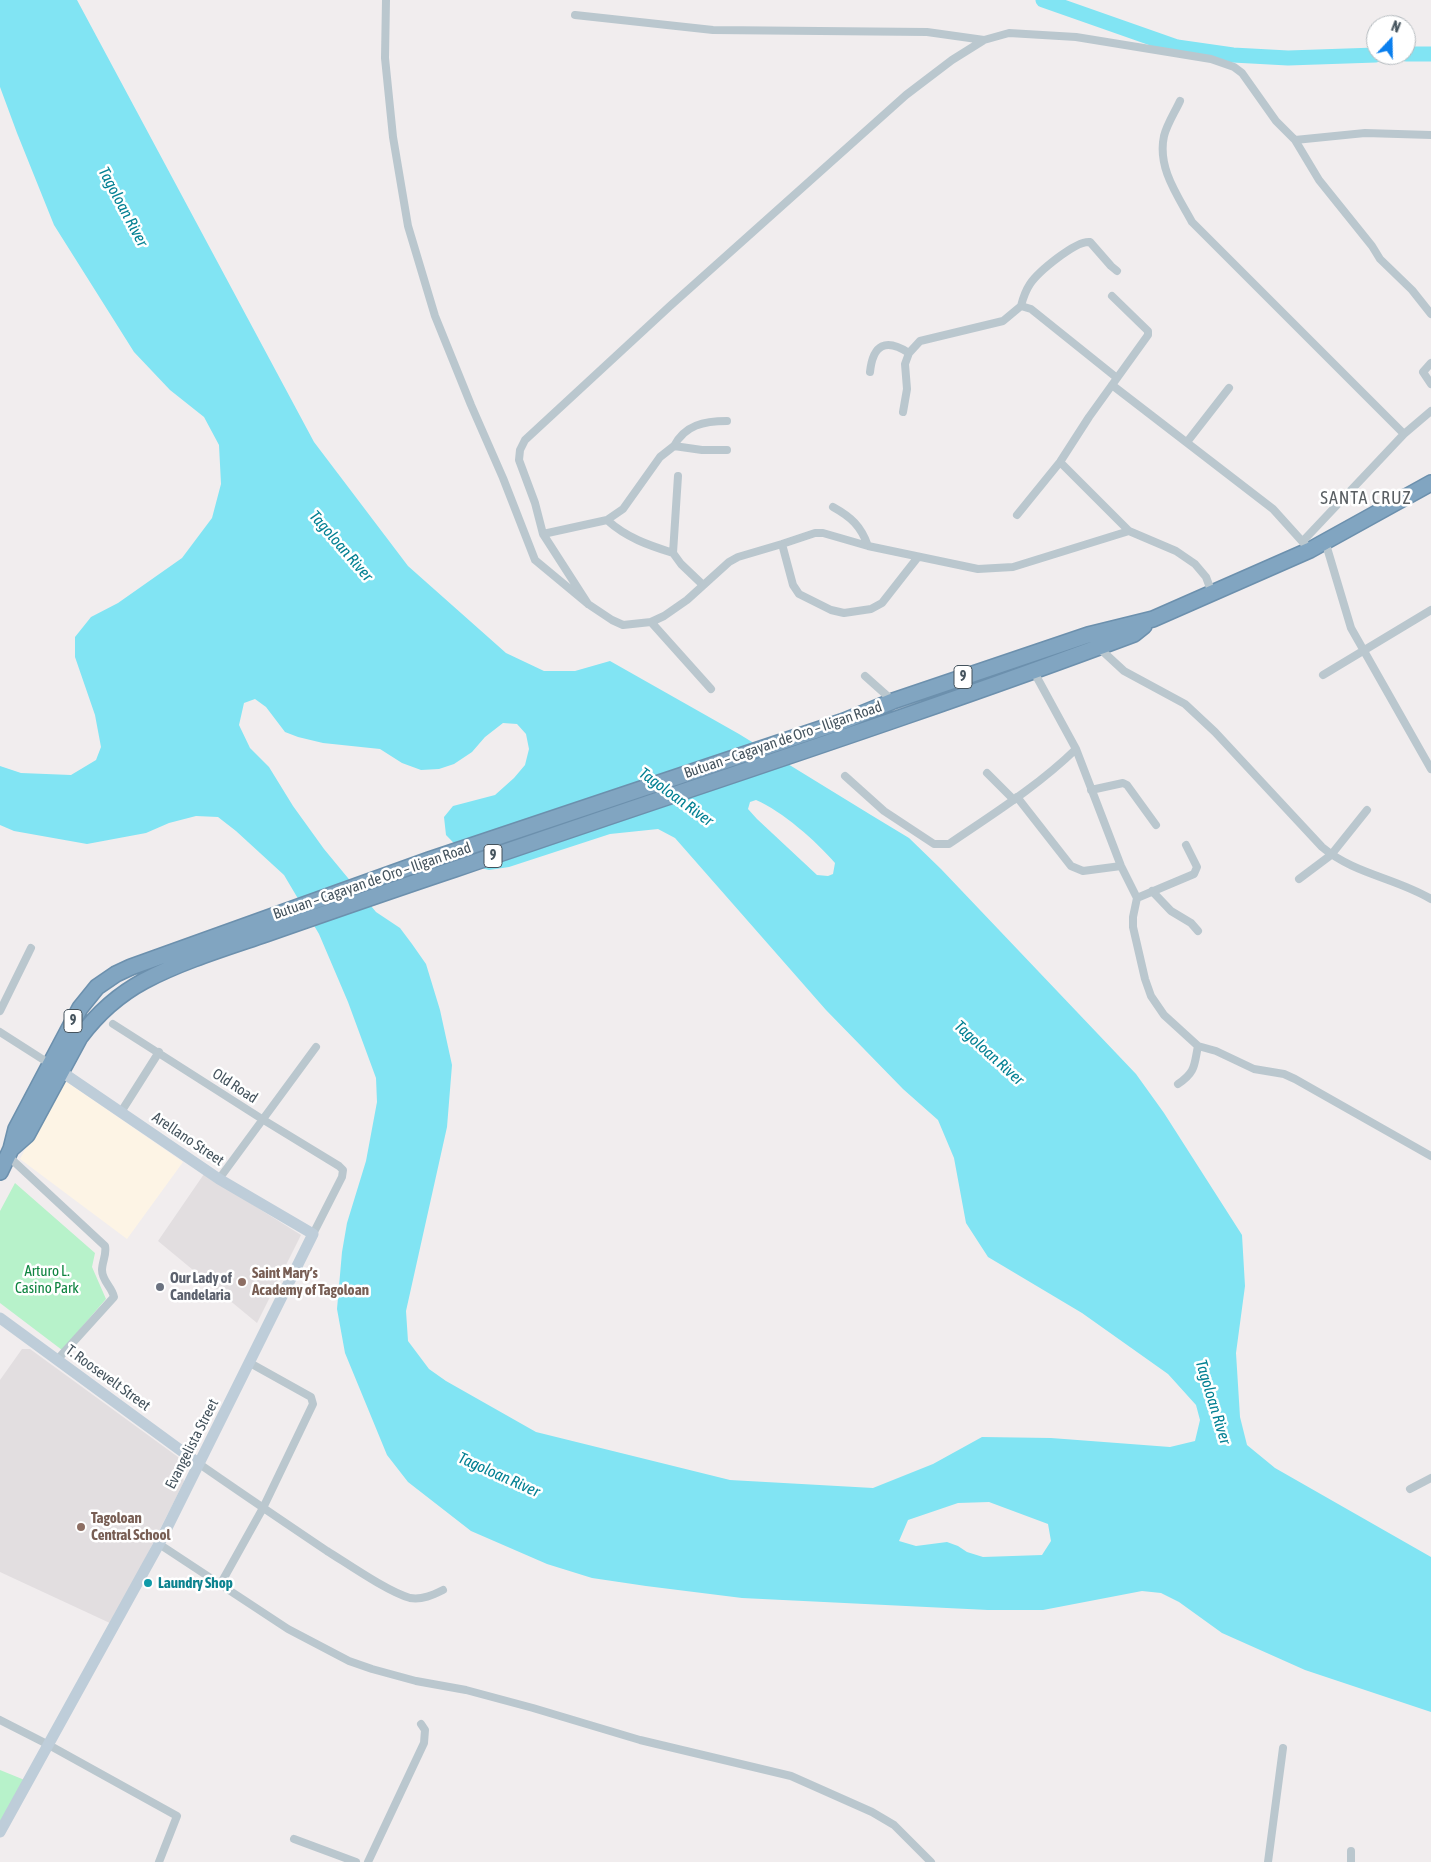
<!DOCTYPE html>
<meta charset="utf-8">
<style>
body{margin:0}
#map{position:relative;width:1431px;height:1862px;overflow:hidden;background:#f1edee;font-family:"Asap Condensed",sans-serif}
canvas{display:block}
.north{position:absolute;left:1366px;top:15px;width:50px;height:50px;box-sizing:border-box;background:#fff;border:1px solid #b4babe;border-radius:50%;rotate:21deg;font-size:14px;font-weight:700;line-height:20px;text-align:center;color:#44535d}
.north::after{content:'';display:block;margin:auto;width:18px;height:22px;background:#0a7fee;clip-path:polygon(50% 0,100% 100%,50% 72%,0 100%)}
</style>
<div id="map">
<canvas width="1431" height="1862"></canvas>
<div class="north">N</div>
</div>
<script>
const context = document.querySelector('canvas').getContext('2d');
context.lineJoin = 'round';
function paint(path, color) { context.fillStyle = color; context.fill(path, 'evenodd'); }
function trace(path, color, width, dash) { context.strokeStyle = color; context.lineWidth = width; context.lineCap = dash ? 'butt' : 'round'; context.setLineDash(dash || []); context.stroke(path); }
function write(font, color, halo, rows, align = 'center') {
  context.font = font + ' "Asap Condensed",sans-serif'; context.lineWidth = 5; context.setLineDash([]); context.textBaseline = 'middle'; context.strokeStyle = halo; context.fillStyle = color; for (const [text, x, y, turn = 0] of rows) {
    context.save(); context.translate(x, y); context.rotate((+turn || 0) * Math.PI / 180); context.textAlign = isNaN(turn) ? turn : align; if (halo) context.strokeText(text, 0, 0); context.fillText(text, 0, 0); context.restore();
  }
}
const commercial = new Path2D(`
 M61 1078 183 1162 127 1239 20 1159Z`);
const education = new Path2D(`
 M204 1174 301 1235 257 1323 158 1241Z
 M22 1349H30L178 1457 184 1482 112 1624 0 1572V1380Z`);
const green = new Path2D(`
 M15 1183 95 1253 92 1267 106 1299 62 1350 0 1303V1211Z
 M0 1770 27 1781 0 1830Z`);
const water = new Path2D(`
 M0 0H77L314 442 408 566 506 653 544 671H575L610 661 739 734 871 815 909 838 941 869 1136 1074 1164 1113 1242 1235 1245 1286 1236 1353 1240 1417 1247 1445 1275 1468 1431 1557V1712L1305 1670 1222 1633 1179 1602 1161 1593 1142 1591 1043 1610H988L742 1598 646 1586 592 1578 547 1564 471 1531 408 1482 387 1455 345 1353 337 1309 342 1252 347 1223 366 1161 377 1102 376 1078 348 1002 319 934 284 875 236 831 218 817 196 816 169 823 146 833 87 844 14 831 0 825V766L21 773 71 775 96 760 101 747 95 715 75 657V637L91 617 118 603 182 558 212 518 221 484 219 445 204 417 170 390 134 352 54 225 17 133 0 87ZM255 699 266 707 285 732 298 737 323 743 380 749 402 763 421 770 439 769 454 764 472 752 485 737 503 723 517 724 526 734 529 749 525 765 514 778 495 795 453 806 444 817 446 835 477 867 489 870 509 867 610 834 658 829 675 838 826 1010 903 1089 938 1120 954 1158 966 1223 988 1257 1082 1313 1168 1374 1196 1405 1200 1420 1195 1441 1170 1447 1051 1438 982 1437 933 1464 873 1488 730 1480 536 1432 446 1381 429 1369 408 1341 406 1311 447 1127 452 1065 440 1010 426 964 412 944 400 928 376 912 324 849 293 806 269 767 250 748 239 725 244 703ZM756 800C782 811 816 841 835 863L833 874 828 876 817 875 757 819 748 809 750 802ZM989 1502 1048 1524 1051 1541 1042 1555 983 1557 967 1552 958 1546 947 1542 916 1546 899 1541 908 1520 958 1503Z`);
const river = new Path2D(`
 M1043 0 1177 47 1233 55 1288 58 1376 55
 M1406 54H1431`);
const street = new Path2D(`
 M386 0 385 58 393 137 408 226 435 316 471 405 503 478 535 560 588 604 612 620 623 625 651 622 664 616 687 600 729 562 738 557 782 544 815 533H823L868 546 978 569 1013 567 1129 531
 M575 15 713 30 927 32 984 40
 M1180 101C1175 112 1167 124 1164 136 1157 168 1178 196 1192 222L1404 434
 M1295 140 1319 180 1372 246 1380 259 1412 290 1431 314
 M1021 306C1023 298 1026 290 1030 284 1038 272 1076 240 1090 242L1111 266 1117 271
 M1431 363 1423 372 1431 384
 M870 372C873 344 886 338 909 353
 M1112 385 1273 509 1310 550
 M903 412 907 389 905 364 909 353 920 341 1003 321 1021 306 1031 309 1117 378
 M1187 442 1229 388
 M674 446C685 425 704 421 727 421
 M1060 462 1129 531 1176 551 1195 564 1206 577 1212 593
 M678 476 673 553 681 564 703 585
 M833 507C851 517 861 526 868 546
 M1017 515 1060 462 1089 417 1148 335V331L1112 296
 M607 520C627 538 648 545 673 553
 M543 534 607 520 623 509 660 457 674 446 702 450H727
 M1303 541 1404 434 1431 411
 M1325 541 1351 628 1431 769
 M782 544 793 585 799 594 831 610 844 613 871 609 882 603 918 557
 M588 604 543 534 535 503 519 460 520 450 525 440 670 306 906 95 952 60 984 40 1009 33 1076 37 1211 59 1234 67 1242 73 1276 121 1295 140 1365 133 1431 135
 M651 622 711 689
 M1098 647 1124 671 1185 704 1215 732 1322 847C1354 874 1396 878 1431 899
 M1034 672 1076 749 1121 866 1137 898 1194 874 1197 867 1186 845
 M1323 675 1431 610
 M865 676 893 701
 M987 773 1014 800
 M845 776 884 811 934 844H949C993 814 1038 786 1076 749
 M1091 790 1123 783 1127 785 1156 825
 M1017 797 1071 866 1083 871 1121 866
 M1299 879 1331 855 1367 810
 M1152 891 1171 911 1191 923 1198 931
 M1137 898 1133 917V927L1145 979 1151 996 1164 1015 1198 1046 1216 1051 1254 1069 1284 1074 1295 1079 1431 1156
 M0 1011 31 948
 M113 1024 262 1119 339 1166 343 1170 342 1177 313 1234
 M0 1032 50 1064
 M1178 1084C1196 1072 1194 1065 1198 1046
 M121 1112 159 1052
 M8 1156 105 1246C107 1254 102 1262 102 1270 102 1281 112 1287 114 1297L57 1360
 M219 1179 316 1047
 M198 1463C241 1493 284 1522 327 1551 348 1564 388 1592 410 1598 422 1600 433 1595 443 1590
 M1410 1489 1431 1478
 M159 1544 288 1629 349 1661 372 1669 416 1681 466 1690 533 1708 640 1740 791 1776 872 1812 894 1825 931 1862
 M220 1585 263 1508 313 1404 311 1397 250 1363
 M0 1720 47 1744 177 1816 159 1862
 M294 1839 356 1862
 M368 1862 424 1743 425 1730 421 1724
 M1268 1862 1283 1748
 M1351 1862V1851`);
const secondary = new Path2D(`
 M0 1318 198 1463
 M0 1832 159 1544 313 1234 219 1179 56 1068`);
const highway = new Path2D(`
 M11 1149 27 1135 80 1037C98 1013 118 995 144 981 182 961 225 948 266 934 329 912 392 890 455 869 681 791 910 718 1134 634L1144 626
 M0 1172 11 1149 16 1129 80 1008 97 987 116 974 131 967 429 860 844 721 893 701 1088 635 1153 619 1310 550 1431 483`);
const markers = [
 [242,1282,5,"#8d6e63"],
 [160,1287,5,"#6b7280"],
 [81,1527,5,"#8d6e63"],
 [148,1583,5,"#0f9aa8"]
];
const shields = [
 [963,677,18],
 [493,856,18],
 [73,1021,18]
];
const shieldNames = [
 ["9",963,677],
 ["9",493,856],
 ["9",73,1021]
];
const streetNames = [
 ["Butuan – Cagayan de Oro – Iligan Road",783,740,-19],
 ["Butuan – Cagayan de Oro – Iligan Road",372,881,-19],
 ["Old Road",235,1086,33],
 ["Arellano Street",188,1139,34],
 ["T. Roosevelt Street",108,1378,36],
 ["Evangelista Street",192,1444,-63]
];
const parkNames = [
 ["Arturo L.",47,1271],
 ["Casino Park",47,1288]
];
const educationNames = [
 ["Saint Mary’s",252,1273],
 ["Academy of Tagoloan",252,1290],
 ["Tagoloan",91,1518],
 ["Central School",91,1535]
];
const worshipNames = [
 ["Our Lady of",170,1278],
 ["Candelaria",170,1295]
];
const cultureNames = [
 ["Laundry Shop",158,1583]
];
const waterNames = [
 ["Tagoloan River",123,207,62],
 ["Tagoloan River",341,546,49],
 ["Tagoloan River",676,797,36],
 ["Tagoloan River",989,1053,42],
 ["Tagoloan River",1213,1402,73],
 ["Tagoloan River",499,1475,24]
];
const quarterNames = [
 ["SANTA CRUZ",1366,498]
];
paint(commercial, '#fdf4e5');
paint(education, '#e2dee0');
paint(green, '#b7f2ca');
paint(water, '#81e4f3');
trace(river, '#81e4f3', 15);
trace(highway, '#6c90ad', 18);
trace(street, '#bac7ce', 8);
trace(secondary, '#becdd9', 11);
trace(highway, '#81a5c1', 15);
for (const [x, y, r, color] of markers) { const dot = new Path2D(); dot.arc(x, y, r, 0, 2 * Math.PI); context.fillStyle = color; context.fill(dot); trace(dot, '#fff', 2); }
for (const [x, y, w] of shields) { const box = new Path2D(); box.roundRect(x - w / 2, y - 11.5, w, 23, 4); context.fillStyle = '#fff'; context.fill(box); trace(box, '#44535d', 1); }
write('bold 14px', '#44535d', null, shieldNames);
write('15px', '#44535d', '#fff', streetNames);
write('15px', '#0f8440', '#fff', parkNames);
write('bold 15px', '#785e54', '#fff', educationNames, 'left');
write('bold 15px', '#5b616d', '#fff', worshipNames, 'left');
write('bold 15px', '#0d838f', '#fff', cultureNames, 'left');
write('italic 16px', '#038093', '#fff', waterNames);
context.letterSpacing = '1px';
write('18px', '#5a5f63', '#fff', quarterNames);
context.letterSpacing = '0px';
</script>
